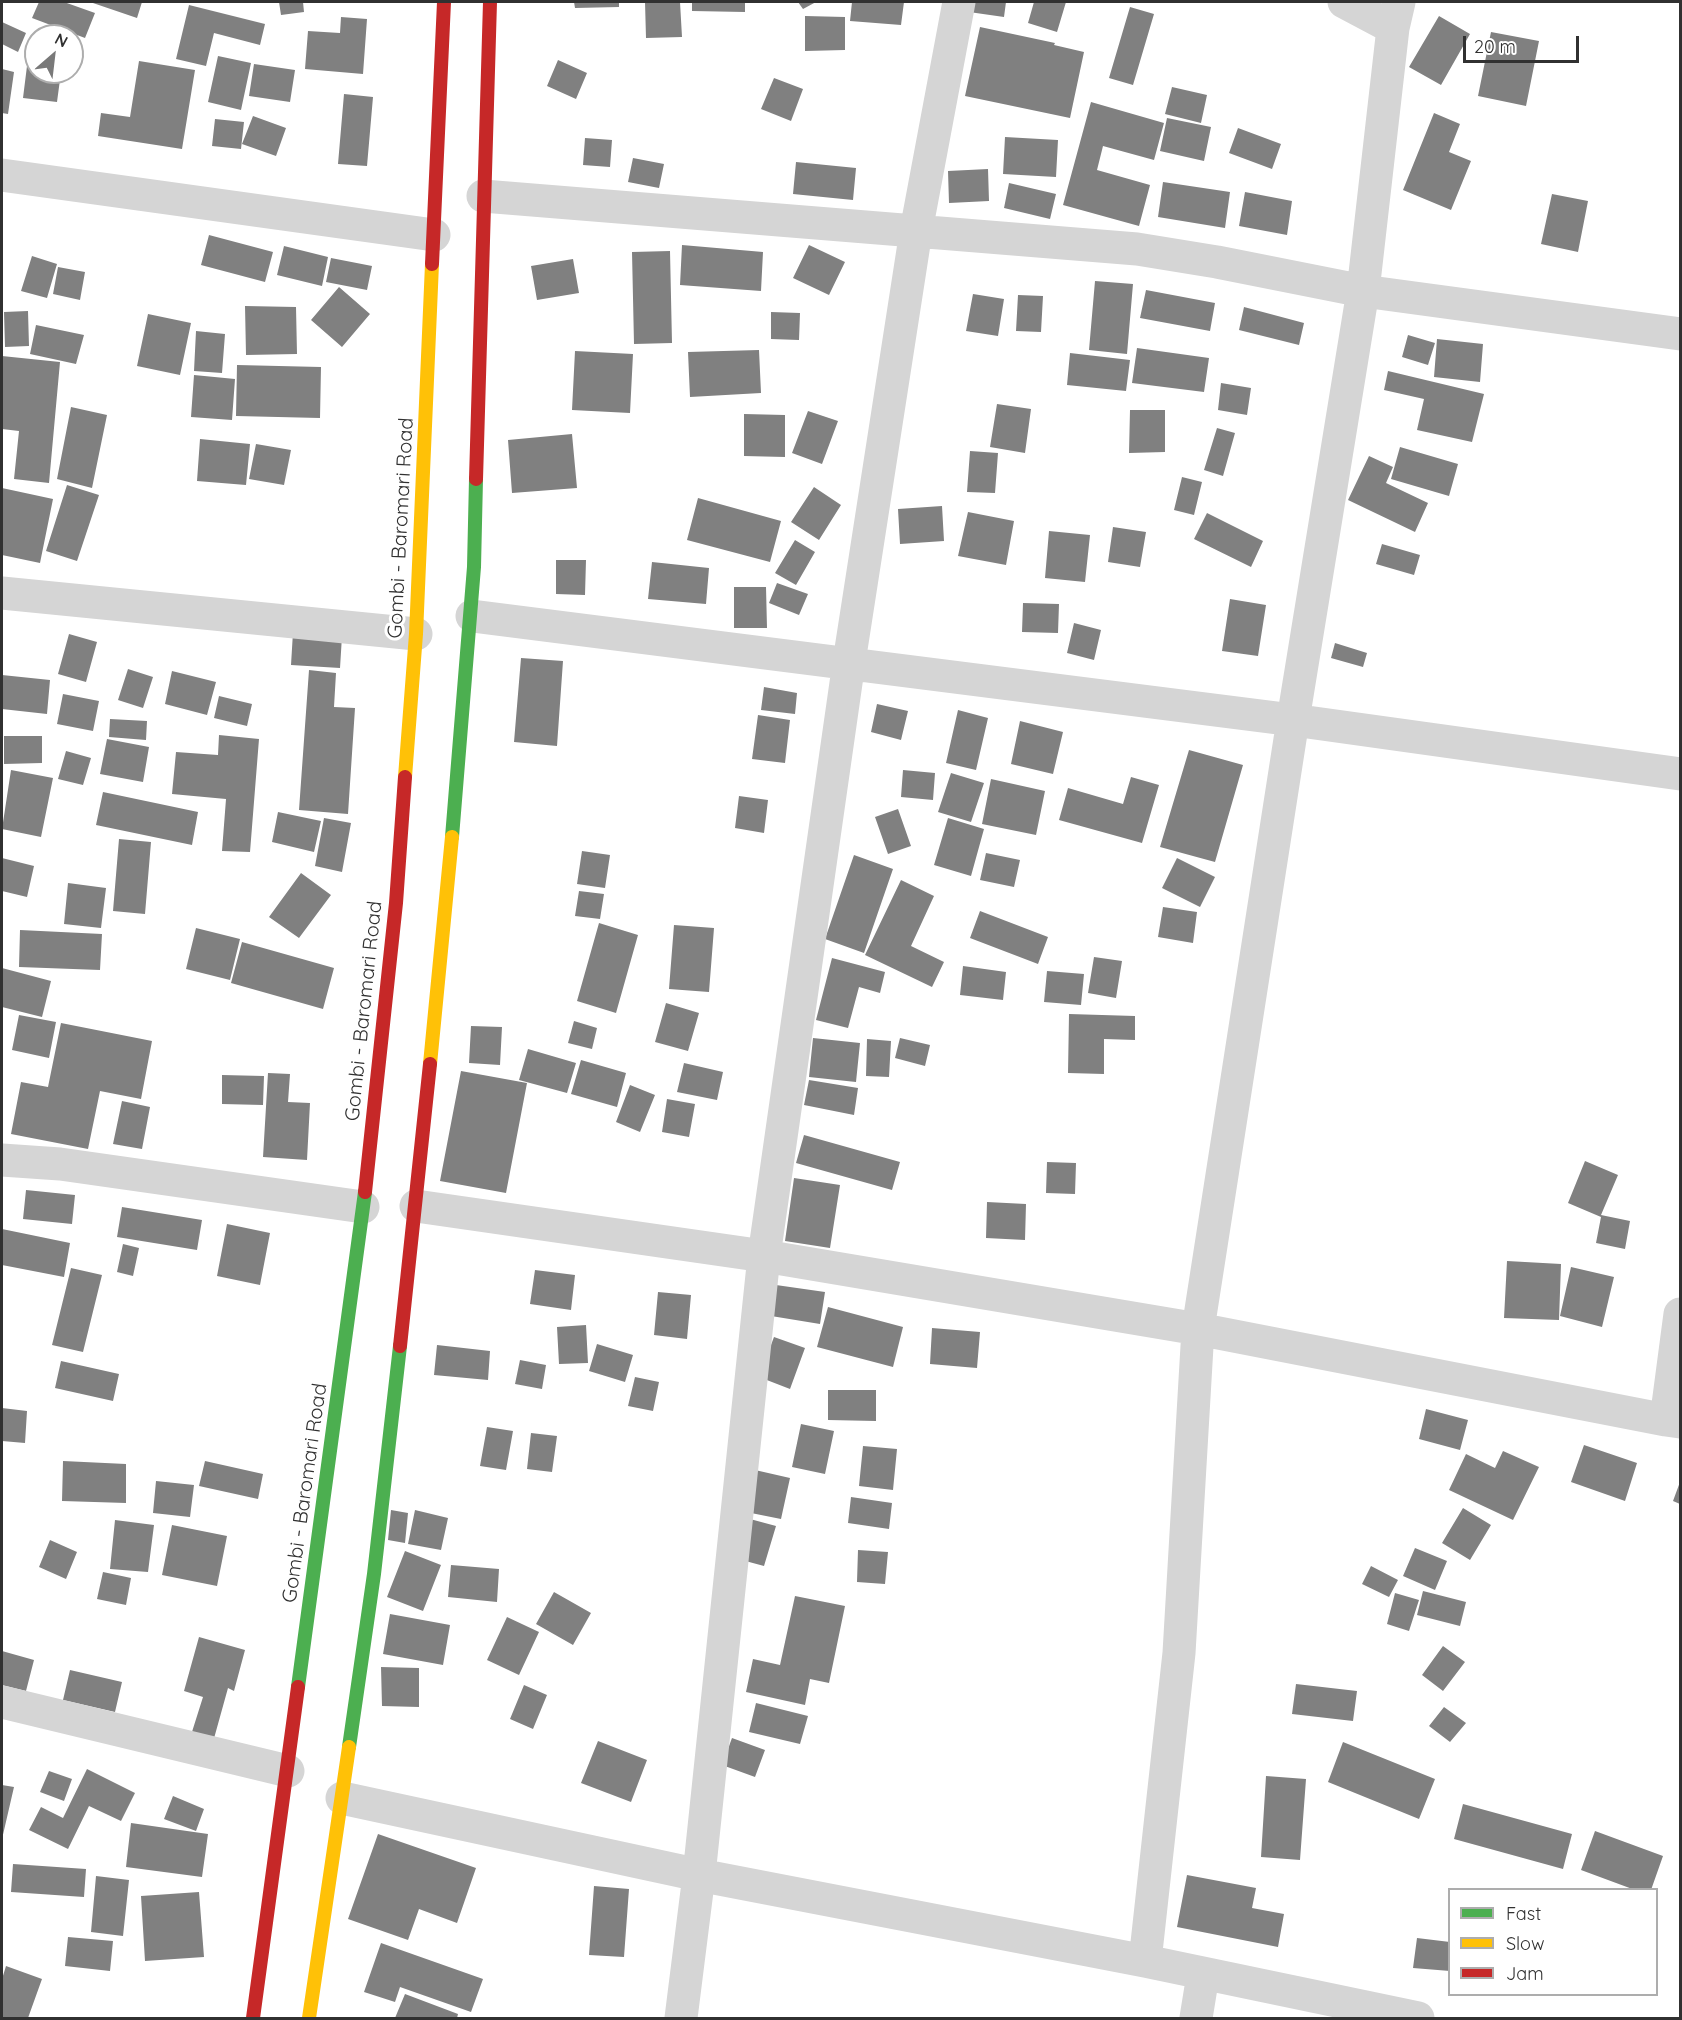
<!DOCTYPE html>
<style>
body{margin:0}
#map{position:relative;width:1682px;height:2020px;overflow:hidden;background:#fff;font-family:Quicksand,sans-serif}
canvas{display:block}
.frame{position:absolute;inset:0;border:3px solid #313131;pointer-events:none}
.legend{position:absolute;left:1448px;top:1888px;width:210px;height:108px;box-sizing:border-box;background:#fff;border:2px solid #adadad;margin:0;padding:8px 10px;list-style:none;font-size:18px;color:#313131}
.legend li{display:flex;align-items:center;gap:12px;height:30px}
.legend b{width:30px;border:2px solid #adadad}
.north{position:absolute;left:24px;top:24px;width:60px;height:60px;box-sizing:border-box;background:#fff;border:2px solid #adadad;border-radius:50%;rotate:28deg;font-size:16px;font-weight:700;line-height:24px;text-align:center;color:#313131}
.north::after{content:'';display:block;margin:auto;width:21px;height:27px;background:#797979;clip-path:polygon(50% 0,100% 100%,50% 72%,0 100%)}
.scale{position:absolute;left:1463px;top:36px;width:116px;height:27px;box-sizing:border-box;border:3px solid #313131;border-top:0;padding-left:8px;font-size:18px;line-height:21px;white-space:nowrap;color:#313131;-webkit-text-stroke:4px #fff;paint-order:stroke}
</style>
<div id="map">
<canvas width="1682" height="2020"></canvas>
<div class="frame"></div>
<ul class="legend">
<li><b style="height:8px;background:#4caf50"></b>Fast</li>
<li><b style="height:8px;background:#ffc107"></b>Slow</li>
<li><b style="height:8px;background:#c62828"></b>Jam</li>
</ul>
<div class="north">N</div>
<div class="scale">20 m</div>
</div>
<script>
const context = document.querySelector('canvas').getContext('2d');
context.lineJoin = 'round';
function paint(path, color) { context.fillStyle = color; context.fill(path, 'evenodd'); }
function trace(path, color, width, dash) { context.strokeStyle = color; context.lineWidth = width; context.lineCap = dash ? 'butt' : 'round'; context.setLineDash(dash || []); context.stroke(path); }
function write(font, color, halo, rows, align = 'center') {
  context.font = font + ' Quicksand,sans-serif'; context.lineWidth = 6; context.setLineDash([]); context.textBaseline = 'middle'; context.strokeStyle = halo; context.fillStyle = color; for (const [text, x, y, turn = 0] of rows) {
    context.save(); context.translate(x, y); context.rotate((+turn || 0) * Math.PI / 180); context.textAlign = isNaN(turn) ? turn : align; if (halo) context.strokeText(text, 0, 0); context.fillText(text, 0, 0); context.restore();
  }
}
const building = new Path2D(`
 M39 2H64L95 13 85 38 32 18Z
 M90 2H142L137 18Z
 M279 2H303L304 12 281 15Z
 M574 2H619V7L575 8Z
 M645 2H680L682 37 646 38Z
 M692 2H745V12L692 11Z
 M798 2H816L803 9Z
 M852 2H904L901 25 850 21Z
 M971 2H1006L1004 17 969 12Z
 M1034 2H1066L1057 32 1028 23Z
 M189 5 265 24 260 45 214 33 206 66 176 59Z
 M1130 7 1154 14 1133 85 1109 78Z
 M805 16 845 17V50L805 51Z
 M1439 16 1470 34 1441 85 1409 67Z
 M341 17 367 19 363 74 305 69 308 31 340 33Z
 M2 22 26 33 18 52 2 44Z
 M980 27 1055 43 1054 45 1084 52 1070 118 965 96Z
 M1491 32 1539 41 1526 106 1478 96Z
 M218 56 251 63 241 110 208 102Z
 M558 60 587 73 576 99 547 86Z
 M139 61 195 70 182 149 98 136 101 113 130 117Z
 M254 64 295 70 290 102 249 96Z
 M27 66 36 67V72H61L57 102 23 98Z
 M2 69 14 72 8 114 2 113Z
 M774 78 803 89 791 121 761 109Z
 M1172 87 1207 95 1201 123 1165 114Z
 M344 94 373 97 367 166 338 164Z
 M1091 102 1164 123 1154 160 1103 146 1097 170 1150 185 1139 226 1063 205Z
 M1434 113 1460 124 1449 152 1471 161 1451 210 1403 190Z
 M253 116 286 128 276 156 242 144Z
 M1167 118 1211 127 1204 161 1160 151Z
 M215 119 244 122 241 149 212 146Z
 M1238 128 1281 144 1272 169 1229 153Z
 M1005 137 1058 140 1056 177 1003 174Z
 M585 138 612 140 610 167 583 165Z
 M633 158 664 164 659 188 628 182Z
 M796 162 856 168 853 200 793 194Z
 M988 169 989 201 949 203 948 171Z
 M1163 182 1230 192 1225 228 1158 217Z
 M1009 183 1056 194 1050 219 1004 208Z
 M1245 192 1292 201 1287 235 1239 226Z
 M1552 194 1588 201 1578 252 1541 244Z
 M209 235 273 252 265 282 201 265Z
 M682 245 763 252 761 291 680 285Z
 M809 245 845 262 829 295 793 278Z
 M284 246 328 257 322 286 277 275Z
 M670 251 672 343 634 344 632 252Z
 M32 256 57 264 47 298 21 291Z
 M331 258 372 266 367 290 326 282Z
 M573 259 579 293 537 300 531 266Z
 M58 267 85 272 80 300 53 294Z
 M1095 281 1133 284 1127 354 1089 350Z
 M339 287 370 314 342 347 311 320Z
 M1146 290 1215 303 1210 331 1140 318Z
 M973 294 1004 299 998 336 966 331Z
 M1018 295 1043 296 1041 332 1016 331Z
 M245 306 296 307 297 354 246 355Z
 M1244 307 1304 323 1299 345 1239 330Z
 M28 311 29 346 5 347 4 312Z
 M771 312 800 313 799 340 771 339Z
 M148 314 191 323 180 375 137 366Z
 M36 325 84 335 76 364 30 354Z
 M196 331 225 334 222 373 194 371Z
 M1408 335 1435 343 1428 365 1402 357Z
 M1437 339 1483 344 1480 382 1434 377Z
 M1137 348 1209 358 1204 392 1132 383Z
 M759 350 761 393 690 397 688 352Z
 M575 351 633 354 630 413 572 410Z
 M1070 353 1130 360 1126 391 1067 385Z
 M2 356 60 362 49 483 14 479 19 431 2 429Z
 M237 365 321 367 320 418 236 416Z
 M1388 371 1484 394 1472 442 1417 430 1424 399 1384 390Z
 M194 375 235 379 232 420 191 417Z
 M1221 383 1251 388 1247 415 1218 410Z
 M997 404 1031 409 1025 453 990 447Z
 M71 407 107 415 92 488 57 479Z
 M1130 410H1165V452L1129 453Z
 M808 411 838 421 822 464 792 453Z
 M744 414 785 415V457L744 456Z
 M1217 428 1235 433 1223 476 1204 470Z
 M572 434 577 488 512 493 508 440Z
 M200 439 250 444 246 485 197 481Z
 M256 444 291 450 284 485 249 479Z
 M1400 447 1458 464 1449 496 1391 479Z
 M970 451 998 453 995 493 967 492Z
 M1369 456 1393 467 1386 483 1428 503 1415 532 1348 500Z
 M1182 477 1202 482 1194 515 1174 510Z
 M67 485 99 495 77 561 46 551Z
 M814 487 841 505 819 540 791 522Z
 M2 488 53 499 40 563 2 555Z
 M698 498 781 521 770 562 687 540Z
 M942 506 944 541 900 544 898 509Z
 M968 512 1014 521 1006 565 958 556Z
 M1207 513 1263 541 1251 567 1194 539Z
 M1113 527 1146 532 1140 567 1108 562Z
 M1049 531 1090 535 1085 582 1045 578Z
 M795 540 815 552 796 585 775 573Z
 M1382 544 1420 555 1414 575 1376 564Z
 M556 560H586L585 595 556 594Z
 M652 562 709 568 706 604 648 599Z
 M777 583 808 594 799 615 769 603Z
 M734 587H766L767 628H734Z
 M1230 599 1266 605 1258 656 1222 651Z
 M1023 603 1059 604 1058 633 1022 632Z
 M1074 623 1101 630 1094 660 1067 653Z
 M293 632 342 636 340 668 291 665Z
 M69 634 97 642 86 682 58 674Z
 M1335 643 1367 653 1363 667 1331 658Z
 M521 658 563 661 557 746 514 742Z
 M128 669 153 677 143 708 118 700Z
 M309 670 336 673 334 707 355 708 348 814 299 810Z
 M172 671 216 682 207 715 165 704Z
 M2 675 50 680 47 714 2 709Z
 M764 687 797 693 795 714 761 710Z
 M63 694 99 701 93 731 57 724Z
 M219 696 252 704 247 726 214 718Z
 M877 704 908 711 901 740 871 732Z
 M958 710 988 718 976 770 946 763Z
 M758 715 790 720 785 763 752 759Z
 M110 719 147 721 146 740 109 737Z
 M1020 721 1063 732 1053 774 1011 764Z
 M219 735 259 739 250 852 222 851 226 799 172 794 176 752 218 755Z
 M4 736H42V763L4 764Z
 M107 739 149 747 143 782 100 774Z
 M1189 750 1243 765 1215 862 1160 847Z
 M66 751 91 758 83 785 58 779Z
 M11 770 53 778 41 837 2 829Z
 M903 770 935 773 933 800 901 797Z
 M951 773 984 783 971 822 938 812Z
 M1131 777 1159 785 1142 843 1059 820 1068 788 1123 804Z
 M991 779 1045 791 1036 835 982 824Z
 M103 792 198 812 192 845 96 825Z
 M739 796 768 800 764 833 735 828Z
 M898 809 911 846 888 854 875 817Z
 M278 812 321 821 314 852 272 842Z
 M324 818 351 823 342 872 315 866Z
 M948 818 984 829 971 876 934 865Z
 M119 839 151 842 145 914 113 911Z
 M582 851 610 855 605 888 577 884Z
 M986 853 1020 860 1014 887 980 880Z
 M854 855 893 869 864 953 825 939Z
 M2 858 34 866 27 897 2 891Z
 M1177 858 1215 877 1200 907 1162 888Z
 M301 873 331 895 299 938 269 917Z
 M901 880 934 896 911 946 944 962 932 987 865 955Z
 M68 883 106 888 101 928 64 924Z
 M579 891 604 894 600 919 575 916Z
 M1163 907 1197 912 1193 943 1158 937Z
 M980 911 1048 937 1038 964 970 938Z
 M599 923 638 935 616 1013 577 1001Z
 M674 925 714 928 709 992 669 989Z
 M196 928 240 939 230 980 186 969Z
 M20 930 102 934 100 970 19 967Z
 M242 942 334 968 323 1009 231 983Z
 M1094 957 1122 961 1116 998 1088 993Z
 M832 958 885 972 880 993 859 987 848 1028 816 1020Z
 M963 966 1006 972 1003 1000 960 995Z
 M2 968 51 981 42 1017 2 1007Z
 M1047 971 1084 974 1081 1005 1044 1002Z
 M666 1003 699 1013 688 1051 655 1042Z
 M1069 1014 1135 1016V1040L1104 1039V1074L1068 1073Z
 M19 1015 56 1022 49 1058 12 1050Z
 M574 1021 597 1028 592 1049 568 1043Z
 M61 1023 152 1041 141 1099 100 1091 88 1149 11 1134 21 1082 48 1087Z
 M471 1026 502 1027 500 1065 469 1063Z
 M813 1038 860 1043 856 1082 809 1077Z
 M900 1038 930 1045 925 1066 895 1058Z
 M867 1039 891 1041 889 1077 866 1076Z
 M528 1049 576 1063 567 1093 519 1080Z
 M581 1060 626 1073 617 1107 571 1094Z
 M684 1063 723 1072 717 1100 677 1092Z
 M461 1071 527 1083 506 1193 440 1181Z
 M268 1073 290 1074 288 1102 310 1103 307 1160 263 1157Z
 M222 1075 264 1076 263 1105 222 1104Z
 M809 1080 858 1088 854 1115 804 1105Z
 M630 1085 655 1095 640 1132 616 1122Z
 M667 1099 695 1104 689 1137 662 1132Z
 M122 1101 150 1107 142 1149 113 1144Z
 M804 1135 900 1162 892 1190 796 1163Z
 M1585 1161 1618 1175 1601 1215 1630 1221 1625 1249 1596 1243 1601 1217 1568 1203Z
 M1047 1162 1076 1163 1075 1194 1046 1193Z
 M794 1178 840 1185 830 1248 785 1241Z
 M26 1190 75 1195 72 1224 23 1219Z
 M987 1202 1026 1204 1025 1240 986 1238Z
 M122 1207 202 1220 197 1250 117 1237Z
 M227 1224 270 1233 260 1285 217 1276Z
 M2 1229 70 1243 64 1277 2 1265Z
 M123 1244 139 1248 133 1276 117 1272Z
 M1507 1261 1561 1264 1559 1320 1504 1318Z
 M1571 1267 1614 1277 1602 1327 1560 1316Z
 M71 1268 102 1275 83 1352 52 1345Z
 M535 1270 575 1275 571 1310 530 1304Z
 M769 1284 825 1292 820 1324 765 1315Z
 M658 1292 691 1295 687 1339 654 1335Z
 M828 1307 903 1327 893 1367 817 1347Z
 M586 1325 588 1363 559 1364 557 1327Z
 M932 1328 980 1332 977 1368 930 1364Z
 M774 1337 805 1348 790 1389 759 1377Z
 M597 1344 633 1355 625 1382 589 1371Z
 M437 1345 490 1351 488 1380 434 1375Z
 M520 1360 546 1365 542 1389 515 1384Z
 M61 1361 119 1374 113 1401 55 1388Z
 M635 1377 659 1382 653 1411 628 1406Z
 M828 1390H876V1421L828 1420Z
 M2 1408 27 1411 25 1443 2 1441Z
 M1426 1409 1468 1420 1460 1450 1419 1439Z
 M801 1424 834 1431 825 1474 792 1467Z
 M487 1427 513 1431 506 1470 480 1466Z
 M531 1433 557 1436 552 1472 527 1469Z
 M1584 1445 1637 1463 1625 1501 1571 1482Z
 M863 1446 897 1449 893 1490 859 1486Z
 M1503 1451 1539 1467 1513 1520 1449 1490 1466 1454 1495 1468Z
 M63 1461 126 1464V1503L62 1501Z
 M205 1461 263 1474 258 1499 199 1486Z
 M755 1470 790 1478 781 1519 746 1512Z
 M156 1481 194 1485 190 1517 153 1513Z
 M1680 1482V1504L1673 1501Z
 M851 1497 892 1503 889 1529 848 1523Z
 M1463 1508 1491 1525 1470 1560 1442 1543Z
 M391 1510 408 1513 405 1543 388 1540Z
 M415 1510 448 1518 441 1550 408 1544Z
 M750 1519 776 1526 764 1566 738 1559Z
 M115 1520 154 1525 148 1572 110 1569Z
 M172 1525 227 1536 217 1586 162 1575Z
 M50 1540 77 1552 66 1579 39 1567Z
 M1415 1548 1447 1561 1435 1590 1403 1576Z
 M858 1550 888 1552 885 1584 857 1582Z
 M405 1551 441 1565 423 1611 387 1597Z
 M451 1565 499 1569 497 1602 448 1597Z
 M1371 1566 1398 1580 1389 1597 1362 1584Z
 M103 1572 131 1578 126 1605 97 1599Z
 M1423 1591 1466 1602 1460 1626 1417 1615Z
 M554 1592 591 1613 573 1645 536 1624Z
 M1395 1593 1419 1600 1409 1631 1387 1624Z
 M795 1596 845 1606 829 1683 810 1679 805 1705 746 1692 753 1659 780 1665Z
 M390 1614 450 1625 443 1665 383 1654Z
 M507 1617 539 1632 519 1675 487 1660Z
 M199 1637 245 1650 234 1691 228 1688 213 1742 191 1735 203 1697 184 1691Z
 M1443 1646 1465 1662 1443 1691 1422 1675Z
 M2 1651 34 1660 26 1691 2 1685Z
 M381 1667 419 1668V1707L382 1706Z
 M70 1670 122 1682 115 1712 63 1700Z
 M1296 1684 1357 1691 1353 1721 1292 1714Z
 M524 1685 547 1695 533 1729 510 1719Z
 M756 1703 808 1716 800 1744 749 1732Z
 M1444 1707 1466 1723 1450 1742 1429 1726Z
 M732 1738 765 1750 755 1777 722 1765Z
 M598 1741 647 1760 631 1802 581 1783Z
 M1343 1742 1435 1779 1419 1819 1328 1782Z
 M87 1769 135 1793 121 1821 89 1806 68 1849 29 1830 41 1807 63 1818Z
 M49 1771 72 1779 64 1801 40 1792Z
 M1266 1776 1306 1779 1300 1860 1261 1857Z
 M2 1785 14 1787 2 1839Z
 M173 1796 204 1809 196 1831 164 1819Z
 M1463 1804 1572 1834 1563 1869 1454 1839Z
 M131 1823 208 1834 202 1877 126 1867Z
 M1595 1831 1663 1856 1651 1890H1635L1581 1870Z
 M378 1834 476 1868 457 1923 419 1909 408 1940 348 1919Z
 M13 1864 86 1869 84 1897 11 1892Z
 M1187 1875 1256 1888 1252 1908 1284 1914 1278 1947 1177 1927Z
 M96 1876 129 1880 123 1936 91 1932Z
 M594 1886 629 1889 624 1957 589 1955Z
 M199 1892 204 1957 145 1961 141 1896Z
 M68 1937 113 1941 110 1971 65 1966Z
 M1417 1938 1450 1942V1971L1413 1968Z
 M381 1943 483 1979 471 2012 400 1987 395 2002 364 1992Z
 M6 1966 42 1979 28 2018H2V1979Z
 M405 1994 458 2014 457 2018H395Z`);
const street = new Path2D(`
 M1344 2 1393 28
 M2 175 434 235
 M483 196 1137 249 1217 262 1363 291 1680 334
 M2 593 416 634
 M472 616 1293 720 1680 774
 M2 1160 60 1164 363 1207
 M416 1206 764 1256 1198 1329 1666 1420 1680 1422
 M1666 1420 1680 1314
 M2 1702 288 1771
 M342 1798 699 1875 1145 1961 1418 2018
 M1145 1961 1179 1653 1198 1329 1293 720 1363 291 1393 28 1399 2
 M681 2018 699 1875 764 1256 849 662 916 231 959 2
 M1196 2018 1203 1975`);
const fast = new Path2D(`
 M452 837 474 567 476 479
 M298 1687 365 1192
 M349 1747 374 1574 400 1346`);
const slow = new Path2D(`
 M405 777 416 634 432 264
 M430 1064 452 837
 M309 2018 349 1747`);
const jam = new Path2D(`
 M432 264 444 2
 M476 479 490 2
 M365 1192 396 903 405 777
 M400 1346 430 1064
 M253 2018 298 1687`);
const streetNames = [
 ["Gombi - Baromari Road",401,528,-87],
 ["Gombi - Baromari Road",364,1011,-84],
 ["Gombi - Baromari Road",305,1493,-82]
];
paint(building, '#808080');
trace(street, '#d5d5d5', 33);
trace(fast, '#4caf50', 14);
trace(slow, '#ffc107', 14);
trace(jam, '#c62828', 14);
write('20px', '#313131', '#fff', streetNames);
</script>
